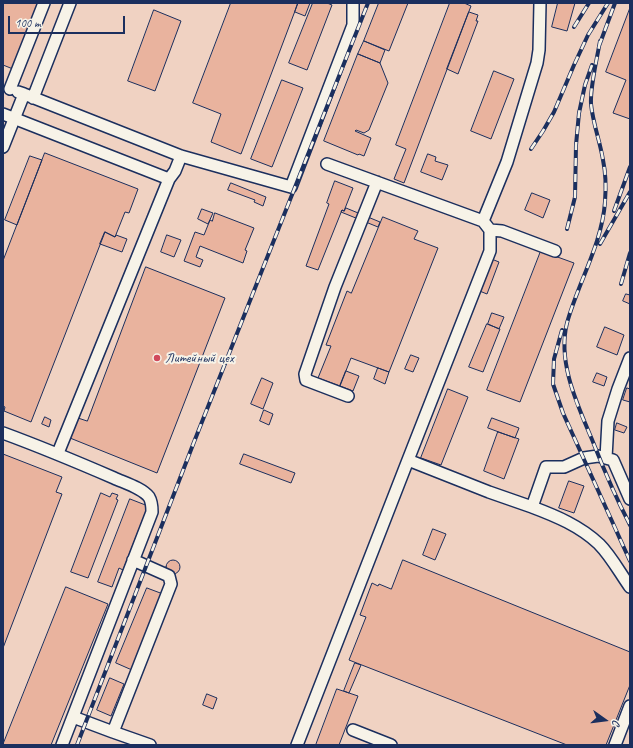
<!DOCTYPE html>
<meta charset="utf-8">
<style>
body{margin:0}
#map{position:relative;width:633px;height:748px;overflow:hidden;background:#f3e0d2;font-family:Caveat,sans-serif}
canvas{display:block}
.frame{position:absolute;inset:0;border:4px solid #1b2f5e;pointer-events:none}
.north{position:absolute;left:585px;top:700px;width:40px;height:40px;-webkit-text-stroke:3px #f7f3e8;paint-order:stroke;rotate:104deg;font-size:11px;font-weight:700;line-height:16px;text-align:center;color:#1b2f5e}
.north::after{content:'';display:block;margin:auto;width:14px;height:18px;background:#1b2f5e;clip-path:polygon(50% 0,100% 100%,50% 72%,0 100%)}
.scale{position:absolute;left:8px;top:16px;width:117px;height:18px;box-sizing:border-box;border:2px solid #1b2f5e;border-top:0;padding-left:5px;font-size:12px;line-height:14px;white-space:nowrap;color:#1b2f5e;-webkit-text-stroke:3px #f7f3e8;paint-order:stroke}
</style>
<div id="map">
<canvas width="633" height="748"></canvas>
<div class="frame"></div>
<div class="north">С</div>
<div class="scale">100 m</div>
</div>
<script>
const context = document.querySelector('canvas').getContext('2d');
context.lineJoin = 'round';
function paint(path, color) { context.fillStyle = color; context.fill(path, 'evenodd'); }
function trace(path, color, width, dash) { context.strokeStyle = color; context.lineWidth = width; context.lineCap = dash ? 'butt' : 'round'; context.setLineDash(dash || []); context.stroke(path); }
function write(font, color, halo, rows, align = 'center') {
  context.font = font + ' Caveat,sans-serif'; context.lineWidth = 4; context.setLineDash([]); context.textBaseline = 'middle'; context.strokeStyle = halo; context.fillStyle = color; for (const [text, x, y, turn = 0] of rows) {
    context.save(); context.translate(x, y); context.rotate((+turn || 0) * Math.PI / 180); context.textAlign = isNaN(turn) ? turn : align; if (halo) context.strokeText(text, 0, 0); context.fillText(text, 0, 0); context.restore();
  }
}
const built = new Path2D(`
 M3 3H630V745H3Z`);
const building = new Path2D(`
 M3 3H38L13 69 3 65Z
 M231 3H298L241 154 211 142 221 114 193 103Z
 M298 3H310L305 16 295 12Z
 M313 3H327L332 5 307 70 289 63Z
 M379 3H408L389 51 364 41Z
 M450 3H464L471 6 404 183 394 179 406 149 396 145Z
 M558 3H575L567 31 552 27Z
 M630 8V119L613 113 626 80 606 72Z
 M154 10 181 21 155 91 128 81Z
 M469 12 478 15 476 21H478L458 74 447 69Z
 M364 41 385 50 380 63 358 54Z
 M358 54 380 63 388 83 369 130 364 133 356 130 355 131 371 138 364 156 359 154 358 155 324 141Z
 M494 71 514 79 491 139 471 131Z
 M282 80 303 88 272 167 251 159Z
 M45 153 138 189 129 213 125 212 115 237 105 232 31 422 4 411 5 407 3 406V261Z
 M428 154 436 157 435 161 448 165 442 180 421 172Z
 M30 156 42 160 17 225 5 220Z
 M335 181 353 188 344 211 342 210 318 270 306 266 329 204 327 203Z
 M231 183 266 197 263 206 254 202 255 200 228 190Z
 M532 193 550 200 543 218 525 210Z
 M346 208 380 222 378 227 341 212 342 210 344 211Z
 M202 209 213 213 208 224 198 219Z
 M215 213 254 228 245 250 247 251 243 263 200 246 196 257 203 260 200 267 184 261 195 232 204 235 210 220 212 221Z
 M383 217 418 231 414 239 438 248 389 372 351 358 340 386 318 378 331 346 326 345 347 291 351 293Z
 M105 232 115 237 116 235 127 239 122 252 100 244Z
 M167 235 181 240 174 257 161 252Z
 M541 251 574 263 520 402 487 390Z
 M489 258 499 262 487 294 477 290Z
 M146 267 225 298 157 473 70 438 78 418 87 421Z
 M626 294 630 295V304L623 301Z
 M492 313 504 317 499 329 488 324Z
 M487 324 500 329 483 372 469 367Z
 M605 327 624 335 617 355 597 347Z
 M411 355 419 358 413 372 405 369Z
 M378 368 389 372 385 384 374 379Z
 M346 371 359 376 353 391 340 386Z
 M597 373 607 377 604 386 593 382Z
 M262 378 273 383 263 409 251 404Z
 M627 388 630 389V402L623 400Z
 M448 389 468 397 441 465 421 458Z
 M264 410 273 414 269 425 260 421Z
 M45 417 51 420 49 427 42 424Z
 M492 418 519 428 515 438 488 428Z
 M617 423 627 427 624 433 615 430Z
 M498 432 519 439 504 479 484 471Z
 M3 454 62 477 56 492 62 494 3 648Z
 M244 454 295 473 291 483 240 464Z
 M569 481 584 486 574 513 559 508Z
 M101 493 110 497 112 493 118 495 116 499 118 500 88 578 71 572Z
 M130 499 148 506 123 570 119 568 112 587 98 582Z
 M433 529 446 534 435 560 423 555Z
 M166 567a7 7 0 1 1 14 0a7 7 0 1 1-14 0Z
 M403 560 630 652V685L606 745H567L349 660 366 617 360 615 372 583 378 586 379 584 391 589Z
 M66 587 108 604 51 745H3Z
 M147 588 163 594 132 670 116 663Z
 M355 663 361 665 349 693 344 691Z
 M110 678 124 684 111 716 97 710Z
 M337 689 358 696 339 745H316Z
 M207 694 217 698 213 709 203 705Z`);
const minor = new Path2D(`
 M10 89 44 3
 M24 94 181 156 291 187 353 25V3
 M33 98 70 3
 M3 114 169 179 175 171 181 156
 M3 147 24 94 18 92
 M327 164 483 221 490 230V251L408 460
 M483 221 507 162 537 63 539 50 540 3
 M490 230 502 231 555 251
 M348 396 306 380 305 374 335 287 377 182
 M3 433C41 447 77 462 114 478 125 483 142 488 149 497 152 502 152 507 152 512L62 745
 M58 453 169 179
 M606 458 608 421 618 389 630 358
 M532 507C556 516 580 526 599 544 611 556 620 573 630 587
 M133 560 169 576 171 584 113 732 150 745
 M73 717 113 732
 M353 730 391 745
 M297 745 408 460 489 492 532 507 546 467H564L584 458 598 456 613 460 630 499
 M615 745 630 706`);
const rail = new Path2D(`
 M574 27 589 3
 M600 41C597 59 590 87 591 104 593 124 600 141 603 160 606 174 606 189 605 202 602 244 578 283 567 323 557 363 578 406 593 442 604 470 616 498 630 525
 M599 46 615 3
 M531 149 543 131 554 112 574 65 588 35 608 3
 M614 211 630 167
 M567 229 575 197 576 145 579 113 585 85 592 65
 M600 244 630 192
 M621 284 630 253
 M562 330 554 359 553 384 563 413 630 561
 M77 745 194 442 368 3`);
const markers = [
 [157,358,4,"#d1495b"]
];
const poiNames = [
 ["Литейный цех",165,358]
];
paint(built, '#f0d2c2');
paint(building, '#e9b39e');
trace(building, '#1b2f5e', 1);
trace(minor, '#1b2f5e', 14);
trace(minor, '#f7f3e8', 11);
trace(rail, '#1b2f5e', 4);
trace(rail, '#f7f3e8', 2.5, [8]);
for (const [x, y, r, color] of markers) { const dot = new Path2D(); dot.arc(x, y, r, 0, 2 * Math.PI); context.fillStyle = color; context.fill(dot); trace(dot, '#f7f3e8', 1.5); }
write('14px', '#1b2f5e', '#f7f3e8', poiNames, 'left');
</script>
